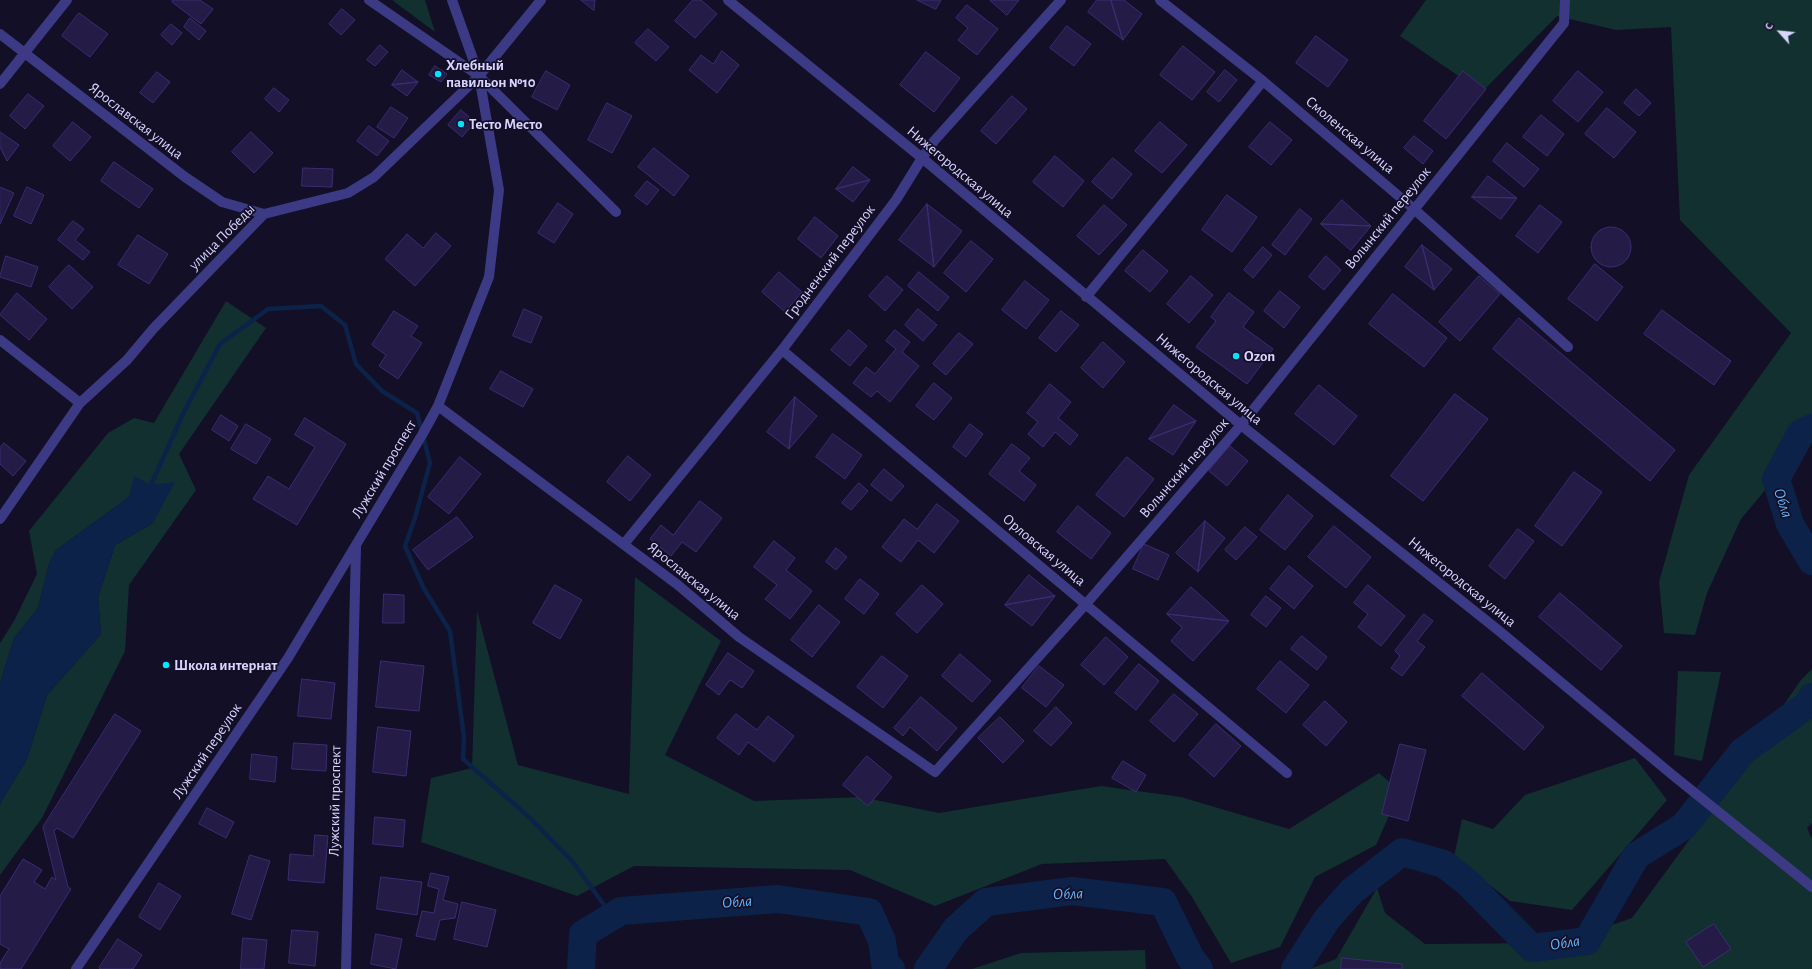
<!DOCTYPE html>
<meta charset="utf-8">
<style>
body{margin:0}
#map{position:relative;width:1812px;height:969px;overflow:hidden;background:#130f26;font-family:"Alegreya Sans",sans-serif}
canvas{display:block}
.north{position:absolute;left:1760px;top:12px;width:40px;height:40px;-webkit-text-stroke:3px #130f26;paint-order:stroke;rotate:297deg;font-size:11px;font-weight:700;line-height:16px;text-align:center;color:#d9d4ff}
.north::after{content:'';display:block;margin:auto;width:14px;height:18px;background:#d9d4ff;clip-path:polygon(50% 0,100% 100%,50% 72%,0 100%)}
</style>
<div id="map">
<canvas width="1812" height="969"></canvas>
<div class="north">С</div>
</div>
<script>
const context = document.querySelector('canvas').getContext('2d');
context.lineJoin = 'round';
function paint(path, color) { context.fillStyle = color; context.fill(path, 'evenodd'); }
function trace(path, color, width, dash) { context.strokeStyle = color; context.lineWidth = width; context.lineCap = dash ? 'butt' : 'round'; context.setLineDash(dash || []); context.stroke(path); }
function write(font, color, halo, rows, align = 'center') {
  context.font = font + ' "Alegreya Sans",sans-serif'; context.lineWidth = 3.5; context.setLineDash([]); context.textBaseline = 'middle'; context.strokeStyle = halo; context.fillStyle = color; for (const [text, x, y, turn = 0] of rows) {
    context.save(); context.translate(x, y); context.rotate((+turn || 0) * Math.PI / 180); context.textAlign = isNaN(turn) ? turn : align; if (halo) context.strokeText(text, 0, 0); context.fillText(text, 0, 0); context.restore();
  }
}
const green = new Path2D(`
 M392 0H425L435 32Z
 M1426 0H1812V434L1741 519 1707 593 1695 635 1664 633 1659 582 1689 475 1791 333 1680 220 1671 27 1616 30 1557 16 1482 92 1400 36Z
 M226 301 266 328 179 454 196 490 129 585 125 651 42 818 0 875V804L27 759 47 695 101 634 98 597 115 545 153 523 129 497 56 550 49 564 38 608 14 638 0 683V643L14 621 37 574 29 531 108 433 134 418 154 423Z
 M635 577 721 641 665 755 754 801 861 797 939 813 1101 786 1181 797 1289 829 1379 773 1400 791 1376 845 1315 877 1280 947 1231 963 1192 897 1165 859 1042 864 935 906 850 870 634 866 577 896 421 842 431 778 472 768 477 611 518 765 629 794Z
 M1812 669V823L1807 828 1812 839V969H1310L1336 959 1377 888 1385 913 1425 944 1560 943 1632 918 1703 821 1801 680Z
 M1678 671 1721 672 1702 761 1674 755Z
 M1635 758 1667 800 1572 910 1510 901 1454 857 1462 819 1493 829 1525 795Z
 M1145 950 1146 969H972L1021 953Z`);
const water = new Path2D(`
 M134 476 151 485 175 482 153 523 115 545 98 597 101 634 47 695 27 759 0 804V683L14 638 38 608 49 564 56 550 129 497Z`);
const stream = new Path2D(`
 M151 485 183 414 220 344 268 309 321 306 345 325 356 364 382 391 417 413 430 463 415 518 405 546 423 587 450 631 464 737 463 759 529 817 573 862 612 916`);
const river = new Path2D(`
 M1812 428 1801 433 1776 479 1790 524 1812 561
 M581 969 583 934 621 911 778 899 869 912 882 941 885 964 891 969
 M928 969 956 929 986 902 1072 891 1163 902 1190 957 1199 969
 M1295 969 1327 919 1352 891 1402 852 1444 864 1468 883 1532 948 1587 941 1636 856 1684 826 1743 751 1807 705 1812 697`);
const building = new Path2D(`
 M173 0H200L213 9 201 24 172 2Z
 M581 0H595L594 10Z
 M693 0H701L717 14 695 38 675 21Z
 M917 0H941L936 9Z
 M990 0H1019L1007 15Z
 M1097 0H1111L1123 40 1088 12Z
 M1111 0H1124L1142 14 1123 40Z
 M967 5 998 29 977 55 958 40 968 28 956 18Z
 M342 9 355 20 341 35 329 24Z
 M79 13 108 34 90 57 62 36Z
 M190 18 206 31 199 40 184 27Z
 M171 24 182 33 172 45 161 35Z
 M1067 26 1091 44 1074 66 1050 48Z
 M648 29 669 47 656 61 635 43Z
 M1316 36 1348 60 1328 87 1296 63Z
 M380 45 388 52 375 66 367 60Z
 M1183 46 1215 72 1192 100 1160 75Z
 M722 51 739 65 717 93 689 70 701 55 713 64Z
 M926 52 960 78 934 112 900 85Z
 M435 66 447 74 441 82 429 75Z
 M402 70 418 82 392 85Z
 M1225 70 1237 80 1219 102 1207 92Z
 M546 71 570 85 557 110 532 97Z
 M1463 71 1486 89 1446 139 1424 121Z
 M1578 71 1603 92 1578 122 1553 101Z
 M157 72 170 82 153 103 140 93Z
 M418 82 407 96 392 85Z
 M274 88 289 100 279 112 265 99Z
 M1636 89 1651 103 1639 116 1624 103Z
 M28 94 44 106 25 129 10 116Z
 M1012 96 1027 109 996 144 981 131Z
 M607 103 632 116 612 153 588 140Z
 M391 107 408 118 394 138 377 127Z
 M1607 108 1636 132 1614 158 1585 134Z
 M461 110 475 122 462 137 448 125Z
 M1541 115 1564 134 1547 156 1523 137Z
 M73 122 91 137 70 161 53 146Z
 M1160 122 1187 145 1162 173 1135 151Z
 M1270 122 1292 140 1271 165 1249 147Z
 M369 126 389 141 377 156 357 141Z
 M0 132 19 145 7 161 0 147Z
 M251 132 273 153 254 173 232 152Z
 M1414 136 1433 151 1423 164 1404 148Z
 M1507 143 1539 169 1524 187 1493 161Z
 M654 148 689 176 674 196 638 167Z
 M1055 156 1084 181 1063 207 1033 182Z
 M1113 158 1132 174 1112 199 1092 182Z
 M114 162 153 189 139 208 101 181Z
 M853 167 870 180 836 189Z
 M303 168 333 169 332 187 302 186Z
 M1488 176 1517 198 1472 197Z
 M870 180 853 202 836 189Z
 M647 181 659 190 647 205 635 196Z
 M0 187 14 193 0 224Z
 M27 187 44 195 31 224 14 216Z
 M1227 195 1257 217 1232 252 1202 230Z
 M1472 197 1517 198 1501 219Z
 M1342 200 1371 226 1321 224Z
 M558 203 573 214 554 243 538 233Z
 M927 204 934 267 899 240Z
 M927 204 962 231 934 267Z
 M1104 205 1127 225 1099 255 1077 236Z
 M1540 205 1562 222 1538 253 1516 236Z
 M1300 209 1312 219 1285 255 1272 245Z
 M815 217 838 236 821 258 798 239Z
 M73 221 84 229 75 240 90 252 83 260 58 240Z
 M1321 224 1371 226 1351 250Z
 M1591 247a20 20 0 1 1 40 0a20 20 0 1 1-40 0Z
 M436 233 451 246 415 286 385 259 407 234 423 248Z
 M138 235 168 254 149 284 118 265Z
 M971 241 993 259 966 292 944 273Z
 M1422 245 1434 290 1405 267Z
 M1422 245 1452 269 1434 290Z
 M1263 247 1272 255 1253 278 1244 270Z
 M1143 250 1168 271 1150 292 1125 271Z
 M6 256 38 267 31 287 0 277Z
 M1326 256 1341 270 1324 290 1309 277Z
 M1595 264 1623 287 1597 321 1568 299Z
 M69 265 93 287 72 309 49 287Z
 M779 272 802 292 785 312 762 292Z
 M919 272 949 297 938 311 908 286Z
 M887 276 903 290 885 311 869 296Z
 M1191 276 1213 295 1189 323 1167 304Z
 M1479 276 1500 294 1460 341 1439 322Z
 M1025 281 1049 300 1026 329 1002 310Z
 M1280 291 1300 307 1284 328 1264 311Z
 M17 293 47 319 29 340 0 315Z
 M1229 293 1254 312 1243 327 1273 349 1247 384 1196 347 1216 321 1211 317Z
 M1393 294 1447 338 1424 367 1369 324Z
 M524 309 542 317 531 343 513 336Z
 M918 309 937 325 923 341 905 325Z
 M1662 310 1731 361 1714 385 1644 334Z
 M394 311 418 326 411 336 422 343 398 379 379 366 386 355 372 345Z
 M1061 311 1079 325 1056 352 1039 338Z
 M1519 318 1675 450 1650 481 1493 349Z
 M849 330 867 346 850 366 831 350Z
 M895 330 910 342 902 352 919 366 890 402 877 391 871 397 853 383 866 367 875 374 896 349 886 341Z
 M959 333 973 344 946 375 933 364Z
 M1103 342 1125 362 1103 388 1081 368Z
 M501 371 533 389 523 407 490 389Z
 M934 383 952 398 934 420 916 406Z
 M1050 384 1071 402 1058 418 1078 435 1070 445 1055 432 1043 447 1028 434 1038 422 1027 413Z
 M1319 385 1357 416 1334 445 1295 414Z
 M1455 394 1488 419 1423 501 1391 476Z
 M795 397 817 416 789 449Z
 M795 397 789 449 767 432Z
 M1174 405 1196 421 1149 439Z
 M221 415 238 426 229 441 212 430Z
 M305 418 346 444 297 525 253 499 268 476 289 489 315 447 295 435Z
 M1196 421 1173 455 1149 439Z
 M246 424 271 439 256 464 231 449Z
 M970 424 983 434 966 457 953 447Z
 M833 434 862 455 845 479 816 457Z
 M4 443 26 461 13 476 0 464V448Z
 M1012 444 1030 458 1019 471 1036 485 1024 501 989 474Z
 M1230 446 1248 461 1227 486 1209 471Z
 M628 456 651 475 630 501 607 482Z
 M460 457 481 474 449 514 428 497Z
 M1127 457 1154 479 1124 517 1096 495Z
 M884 469 904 486 891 501 871 485Z
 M1574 472 1602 492 1562 546 1535 526Z
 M859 483 868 491 851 510 842 503Z
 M1288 495 1313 516 1285 550 1260 530Z
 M700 501 722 518 696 552 682 542 671 556 650 539 661 525 673 535Z
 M937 504 959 521 934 553 918 540 901 562 882 547 904 519 917 529Z
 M1078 506 1111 533 1091 559 1057 532Z
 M457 517 473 537 428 570 413 550Z
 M1205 521 1225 538 1198 572Z
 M1205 521 1198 572 1176 553Z
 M1334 526 1371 557 1346 588 1308 557Z
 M1245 527 1257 537 1236 560 1225 550Z
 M1518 529 1534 541 1505 579 1489 566Z
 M774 541 795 558 786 570 812 591 790 619 765 599 777 585 754 567Z
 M1144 544 1169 555 1158 580 1133 569Z
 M836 548 847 557 836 570 826 562Z
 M1289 566 1313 586 1294 609 1270 589Z
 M1029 575 1055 596 1005 605Z
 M860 579 879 594 864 614 845 599Z
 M555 585 582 600 560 639 533 623Z
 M922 585 943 604 917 633 896 614Z
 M1368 585 1405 616 1381 646 1358 627 1368 614 1354 603Z
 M1191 587 1229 621 1167 614Z
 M1560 593 1622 646 1601 670 1539 617Z
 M384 594 404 595V623H383Z
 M1055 596 1032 626 1005 605Z
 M1266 596 1281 608 1266 627 1251 615Z
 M819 605 840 622 812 657 791 640Z
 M1167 614 1229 621 1193 661 1171 641 1182 628Z
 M1424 614 1433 621 1417 641 1425 647 1402 676 1391 668 1400 656 1395 651Z
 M1302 636 1327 657 1317 670 1291 649Z
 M1106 637 1128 657 1104 685 1081 665Z
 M728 653 754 671 742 688 730 680 719 695 706 685Z
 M960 654 991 681 972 702 942 676Z
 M882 656 908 676 883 708 857 687Z
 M381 661 424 666 419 711 376 707Z
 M1280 661 1309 685 1286 713 1257 689Z
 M1139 664 1159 681 1136 710 1115 693Z
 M1039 666 1064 685 1046 707 1022 688Z
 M1482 673 1544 727 1524 750 1462 696Z
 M302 679 335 683 331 719 298 716Z
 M1174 694 1198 714 1174 742 1150 721Z
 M921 697 957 728 937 751 910 727 903 736 894 728Z
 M1325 701 1347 722 1326 746 1303 725Z
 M1056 707 1072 723 1051 746 1034 731Z
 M115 714 141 731 73 838 57 828 54 831 68 887 71 889 21 969H0V963L9 949 0 944V896L23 859 42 870 34 882 45 889 52 877 56 880 43 827Z
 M736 714 757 730 768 716 794 736 774 762 748 742 739 755 717 738Z
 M1000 717 1024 741 1003 763 978 738Z
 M1216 724 1241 746 1214 777 1189 755Z
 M378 727 411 731 406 776 373 772Z
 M294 743 327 745 326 771 292 769Z
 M1400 744 1426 750 1408 821 1382 814Z
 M252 754 277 757 275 782 250 779Z
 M867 756 892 777 868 806 843 785Z
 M1123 761 1146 775 1136 792 1112 778Z
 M207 808 234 822 226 838 199 824Z
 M375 817 405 820 403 847 373 844Z
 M315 835 328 836 324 883 288 880 290 854 313 856Z
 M250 855 270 861 251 920 232 914Z
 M431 873 449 877 443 900 458 904 455 918 440 920 435 940 416 936 422 911 434 913 439 889 428 886Z
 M381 877 422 882 417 915 377 909Z
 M159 883 181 896 160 930 139 917Z
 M462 902 496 910 487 947 454 939Z
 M1714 924 1731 949 1703 967 1686 942Z
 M292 930 318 932 315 966 289 963Z
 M376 934 402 939 396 969 371 964Z
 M243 938 267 940 264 969H241Z
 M118 939 142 955 133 969H100L99 968Z
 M1342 958 1402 964V969H1341Z`);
const minor = new Path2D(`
 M369 0 479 76 616 212
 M728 0 922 158 1241 425 1498 630 1675 777 1812 887
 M1160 0 1263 81 1414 209 1568 347
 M0 34 185 177 222 202 264 214
 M0 84 67 0
 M1086 297 1263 81
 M0 340 80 403
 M782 350 1287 773
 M438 406 678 585 739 637 935 772 1086 604 1241 425 1564 23 1565 0
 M0 519 80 403 127 360 153 329 264 214 348 193 374 177 479 76 541 0
 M624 544 782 350 896 200 922 158 934 141 1061 0
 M76 969 288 658 422 435 438 406 489 277 499 190 479 76 452 0
 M346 969 356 547`);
const markers = [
 [438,74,4,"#00e5ff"],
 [461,124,4,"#00e5ff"],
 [1236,356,4,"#00e5ff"],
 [166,665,4,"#00e5ff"]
];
const poiNames = [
 ["Хлебный",446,65],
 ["павильон №10",446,82],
 ["Тесто Место",469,124],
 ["Ozon",1244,356],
 ["Школа интернат",174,665]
];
const streetNames = [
 ["Ярославская улица",136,121,38],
 ["Смоленская улица",1350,135,40],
 ["Нижегородская улица",960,172,40],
 ["Волынский переулок",1388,218,-51],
 ["улица Победы",222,237,-45],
 ["Гродненский переулок",830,262,-53],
 ["Нижегородская улица",1209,379,40],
 ["Волынский переулок",1184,468,-49],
 ["Лужский проспект",384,469,-59],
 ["Орловская улица",1044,550,40],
 ["Ярославская улица",694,581,39],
 ["Нижегородская улица",1462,582,39],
 ["Лужский переулок",207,751,-56],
 ["Лужский проспект",335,801,-89]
];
const waterNames = [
 ["Обла",1783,503,72],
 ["Обла",1068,894,-2],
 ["Обла",737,902,-4],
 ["Обла",1565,943,-9]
];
paint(green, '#12302f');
paint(water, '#0c2248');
trace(stream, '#0c2248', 4.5);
trace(river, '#0c2248', 28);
paint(building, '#241b47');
trace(building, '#3b2d73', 1);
trace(minor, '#3d3a85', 10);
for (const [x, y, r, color] of markers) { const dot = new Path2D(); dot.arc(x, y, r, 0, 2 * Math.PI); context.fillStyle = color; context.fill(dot); trace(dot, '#130f26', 1.5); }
write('bold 15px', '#d9d4ff', '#130f26', poiNames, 'left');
write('15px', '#d9d4ff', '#130f26', streetNames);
write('italic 16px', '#62b6ff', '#130f26', waterNames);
</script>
